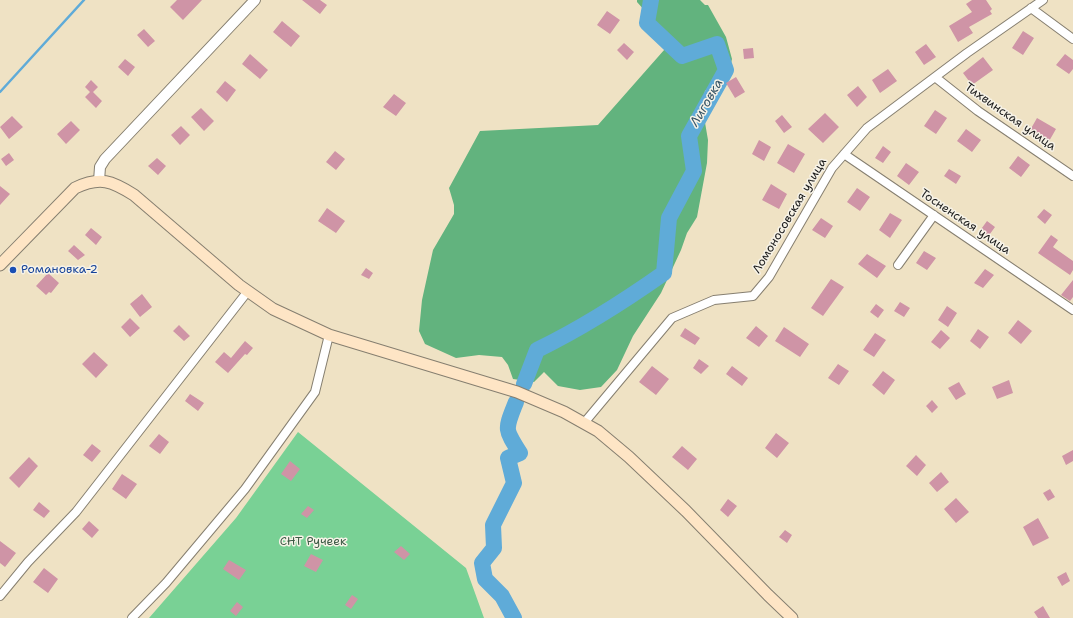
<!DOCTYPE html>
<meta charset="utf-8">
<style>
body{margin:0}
canvas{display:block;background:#efe2c4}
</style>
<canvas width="1073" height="618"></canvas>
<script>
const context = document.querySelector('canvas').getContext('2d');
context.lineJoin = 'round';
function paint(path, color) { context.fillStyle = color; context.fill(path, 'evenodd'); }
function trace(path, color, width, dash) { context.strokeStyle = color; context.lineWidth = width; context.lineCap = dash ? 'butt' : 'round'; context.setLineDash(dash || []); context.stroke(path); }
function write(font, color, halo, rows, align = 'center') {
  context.font = font + ' "Shantell Sans",sans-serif'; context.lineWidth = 3; context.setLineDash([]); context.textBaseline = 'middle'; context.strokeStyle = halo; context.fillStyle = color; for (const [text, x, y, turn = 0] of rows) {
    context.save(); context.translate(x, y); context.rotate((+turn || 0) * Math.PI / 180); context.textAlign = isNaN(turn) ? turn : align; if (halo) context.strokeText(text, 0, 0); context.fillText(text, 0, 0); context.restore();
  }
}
const green = new Path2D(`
 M298 432 466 568 484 618H149L236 518Z`);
const forest = new Path2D(`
 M637 0H700L705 5H708L726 37 732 59 731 63 705 91 702 105 708 140 707 163 697 217 687 233 681 250 661 293 633 336 617 370 601 387 580 390 558 386 544 372 534 382 513 379 508 365 502 357 479 355 456 358 425 344 419 331 422 300 433 250 454 214V205L449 188 480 131 598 125 672 41 637 2Z`);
const stream = new Path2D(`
 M0 92 84 0`);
const river = new Path2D(`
 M524 384 537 350C582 328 623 302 664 273L669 218 694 171 689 136 726 70 717 44 682 56 647 23 651 0
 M514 618 502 596 485 579 482 563 494 548 493 525 514 483 508 458 520 453C504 428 505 430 516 402`);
const building = new Path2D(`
 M177 0H202L183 20 170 7Z
 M302 0H320L327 5 320 14Z
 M972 0H986L992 9 990 11 992 14 969 27 973 33 958 42 949 26 972 12 966 4Z
 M607 11 620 20 610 34 597 25Z
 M282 21 300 36 291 47 273 32Z
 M144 29 155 41 148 47 137 35Z
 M1023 31 1034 38 1023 55 1012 48Z
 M624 43 634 52 627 60 617 50Z
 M926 44 936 57 924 65 915 52Z
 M753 48 754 58 744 59 743 49Z
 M250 54 268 70 260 79 242 64Z
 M1065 54 1073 60V69L1069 74 1056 65Z
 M983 57 993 70 972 85 963 73Z
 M125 59 135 67 128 76 118 67Z
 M888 69 897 81 880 93 872 80Z
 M736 77 745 92 735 98 726 83Z
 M91 80 98 87 93 92 102 101 96 108 85 97 90 92 85 87Z
 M225 81 236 90 227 102 216 92Z
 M858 86 867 97 857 107 847 95Z
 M394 94 406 103 396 116 383 107Z
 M201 108 214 121 204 131 191 117Z
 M935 110 947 118 936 134 924 126Z
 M825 113 839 127 823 143 808 129Z
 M782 115 792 127 784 133 775 121Z
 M12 116 23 127 9 139 0 127Z
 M1037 118 1056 129 1048 143 1029 132Z
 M71 121 80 130 66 144 57 134Z
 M181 126 190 135 180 145 171 135Z
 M966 129 981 140 972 152 957 141Z
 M759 140 771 147 764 161 752 154Z
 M788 144 805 154 794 173 777 163Z
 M883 146 891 152 883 163 875 158Z
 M335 151 345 159 336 170 326 162Z
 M9 153 14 160 6 166 1 159Z
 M1018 156 1030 165 1021 177 1009 168Z
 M157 158 166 166 158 175 148 166Z
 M906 163 919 172 909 185 897 176Z
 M949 169 961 176 956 184 944 176Z
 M771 184 787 194 779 209 762 200Z
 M0 186 10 194 0 205Z
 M857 188 870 197 860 211 847 202Z
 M327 208 345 221 336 233 318 221Z
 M1044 209 1052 215 1045 224 1037 217Z
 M890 213 902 220 890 238 879 230Z
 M821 218 833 226 825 238 812 230Z
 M987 221 995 227 987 238 979 232Z
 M91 228 102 237 96 245 85 235Z
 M1051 235 1058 240 1053 247 1073 261V270L1070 275 1038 253Z
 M74 245 85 255 78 260 68 251Z
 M924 251 936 258 927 270 916 263Z
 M867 254 886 266 877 278 858 264Z
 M366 268 373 273 369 279 361 275Z
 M985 269 994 275 983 288 974 283Z
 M48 273 59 283 51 293 49 292 46 295 36 286Z
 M831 279 844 287 823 316 811 308Z
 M1073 280V297L1070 301 1061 295Z
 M142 294 152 307 140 317 130 304Z
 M900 302 910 308 904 317 894 311Z
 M876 304 884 310 878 318 870 312Z
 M947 306 957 313 948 327 938 320Z
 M130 318 140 328 130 337 121 327Z
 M1018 320 1032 331 1021 344 1008 333Z
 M179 325 190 336 184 341 173 331Z
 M756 326 768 336 759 347 746 338Z
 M784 327 809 344 800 357 775 341Z
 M685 328 700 338 695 345 680 336Z
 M978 329 989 337 980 349 970 341Z
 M941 330 950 338 940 349 931 342Z
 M875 333 886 340 874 357 863 350Z
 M245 341 253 348 247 355 245 354 228 373 215 362 224 352 231 358Z
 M94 352 108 365 96 378 82 364Z
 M699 359 709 366 701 374 693 368Z
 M838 364 849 371 839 385 828 378Z
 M652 366 669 379 656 395 639 382Z
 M732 366 748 378 742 386 726 374Z
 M883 371 895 380 884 395 872 385Z
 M1009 380 1013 393 997 399 992 387Z
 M959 382 966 394 956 400 948 388Z
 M190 394 204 403 198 411 185 401Z
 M932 400 938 407 932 413 926 406Z
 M776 433 789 443 777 458 765 448Z
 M159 434 169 442 160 454 149 446Z
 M92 444 101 451 92 462 83 455Z
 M682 446 697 459 688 470 672 457Z
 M1073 450V461L1066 465 1062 456Z
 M916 455 926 465 917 476 906 466Z
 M29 457 38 466 19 488 9 478Z
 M290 461 300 469 291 481 281 474Z
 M941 472 949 482 937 492 929 483Z
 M122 474 137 484 126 499 112 489Z
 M1050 489 1055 497 1048 501 1043 493Z
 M956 498 969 512 956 523 944 509Z
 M728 499 737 506 728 517 720 510Z
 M39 502 50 511 44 518 33 510Z
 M308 506 314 510 307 518 301 514Z
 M1038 518 1049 538 1033 546 1023 527Z
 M89 521 99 530 92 538 82 529Z
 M785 530 792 535 787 543 779 537Z
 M0 541 16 553 5 567 0 563Z
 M401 546 410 554 404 560 394 552Z
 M311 554 323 560 316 572 304 566Z
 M229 560 246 570 239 580 223 569Z
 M44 568 58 579 48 593 33 582Z
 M1066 572 1070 581 1062 586 1057 577Z
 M352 595 358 599 351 609 345 605Z
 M237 602 243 607 236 616 230 611Z
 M1043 606 1050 618H1038L1034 612Z`);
const minor = new Path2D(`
 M1031 8 1073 39
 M935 77 978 111 1073 176
 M844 154 1073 310
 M898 265 934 215
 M584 423 672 318 714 300 753 296 769 277 832 168 867 128 967 53 1043 0
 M0 596 28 562 76 512 248 291
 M132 618 166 583 245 489 315 392 329 335`);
const tertiary = new Path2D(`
 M99 181 100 167 105 159 255 0`);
const secondary = new Path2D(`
 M0 265 75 188C100 176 112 181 134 195L239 285 273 309 329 335 517 392 564 412 598 431 629 457 686 511 768 595 792 618`);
const markers = [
 [13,270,4,"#1a4fb4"]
];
const streetNames = [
 ["Тихвинская улица",1010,117,35],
 ["Ломоносовская улица",790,216,-59],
 ["Тосненская улица",965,222,34]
];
const transitNames = [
 ["Романовка-2",21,270]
];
const parkNames = [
 ["СНТ Ручеек",313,542]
];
const waterNames = [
 ["Лиговка",707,103,-60]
];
paint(green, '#79d195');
paint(forest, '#62b37e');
trace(stream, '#5fabd8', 2.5);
trace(river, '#5fabd8', 16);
paint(building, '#cf94a6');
trace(minor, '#867f70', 10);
trace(tertiary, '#867f70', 12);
trace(secondary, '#867f70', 13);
trace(minor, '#fff', 8);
trace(tertiary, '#fff', 10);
trace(secondary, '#fee5c5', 11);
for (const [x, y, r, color] of markers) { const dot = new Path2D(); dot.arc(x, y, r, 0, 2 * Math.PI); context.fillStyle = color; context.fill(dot); trace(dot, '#f7f3e8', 1.5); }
write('12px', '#1c1c1c', '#f7f3e8', streetNames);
write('12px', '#164399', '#f7f3e8', transitNames, 'left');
write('12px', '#3d5b46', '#f7f3e8', parkNames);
write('italic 13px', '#375567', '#f7f3e8', waterNames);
</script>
